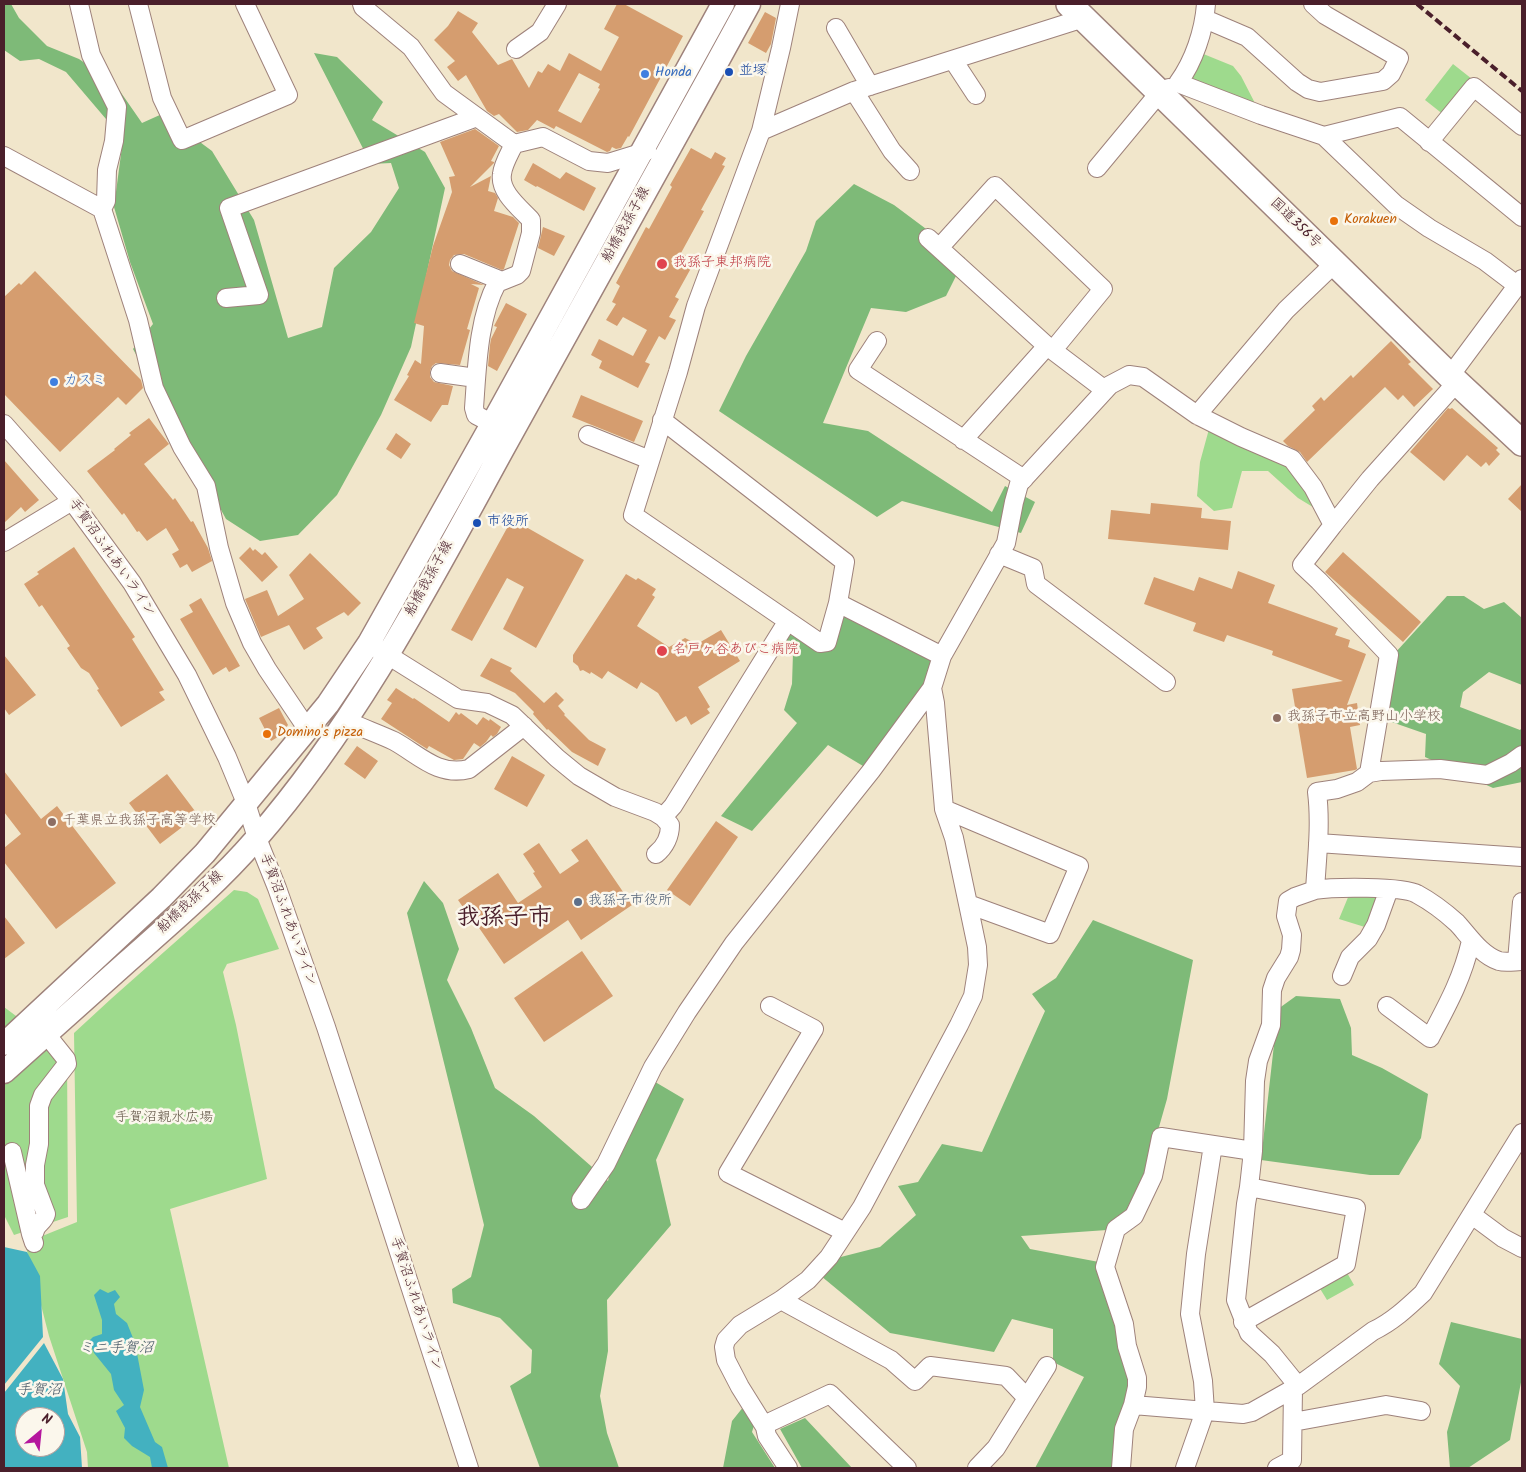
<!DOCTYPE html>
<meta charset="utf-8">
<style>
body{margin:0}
#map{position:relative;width:1526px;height:1472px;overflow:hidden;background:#f1e6cb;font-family:Kalam,sans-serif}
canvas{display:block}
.frame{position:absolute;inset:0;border:5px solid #4a1f2b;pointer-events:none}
.north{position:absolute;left:15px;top:1407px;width:50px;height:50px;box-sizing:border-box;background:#fbf7ec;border:1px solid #b4a19f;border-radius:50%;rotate:28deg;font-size:14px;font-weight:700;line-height:20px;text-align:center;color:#4a1f2b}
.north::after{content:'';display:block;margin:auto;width:18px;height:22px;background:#b5179e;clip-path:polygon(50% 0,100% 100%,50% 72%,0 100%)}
</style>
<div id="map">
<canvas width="1526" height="1472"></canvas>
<div class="frame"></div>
<div class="north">N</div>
</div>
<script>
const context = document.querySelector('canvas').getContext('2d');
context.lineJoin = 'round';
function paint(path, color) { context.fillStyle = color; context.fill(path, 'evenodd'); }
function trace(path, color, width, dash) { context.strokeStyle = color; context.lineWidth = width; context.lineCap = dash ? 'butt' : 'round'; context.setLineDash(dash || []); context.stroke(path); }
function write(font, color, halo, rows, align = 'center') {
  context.font = font + ' Kalam,"Klee One",sans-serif'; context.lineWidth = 5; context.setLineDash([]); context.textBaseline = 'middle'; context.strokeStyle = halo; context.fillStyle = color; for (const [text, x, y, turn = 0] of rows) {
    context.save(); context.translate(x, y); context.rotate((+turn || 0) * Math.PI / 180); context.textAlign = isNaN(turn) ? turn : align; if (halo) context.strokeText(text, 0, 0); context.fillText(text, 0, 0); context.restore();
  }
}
const green = new Path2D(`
 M1201 53 1233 66 1241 76 1258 109 1194 85 1190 78Z
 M1453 64 1472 79 1444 115 1425 100Z
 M1209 429 1287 460 1321 512 1298 498 1268 471H1242L1232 508 1214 511 1197 496 1200 462Z
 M234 890 247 892 258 899 279 949 227 964 223 972 236 1025 267 1179 170 1209 229 1468H88L87 1452 49 1336 25 1243 77 1222 74 1033 112 998Z
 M1349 895 1379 897 1368 928 1339 919Z
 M4 1007 67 1054 68 1217 14 1235 4 1215Z
 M1346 1271 1354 1285 1327 1300 1319 1287Z`);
const forest = new Path2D(`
 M4 4H11L19 18 47 46 79 59 115 84 142 123 162 114 212 151 254 220 288 338 322 327 334 268 371 232 399 188 391 163 371 164 314 53 337 57 383 102 372 120 425 152 445 188 411 347 381 415 337 495 298 535 260 541 226 519 133 349 153 324 130 262 114 207 123 139 66 72 39 59 20 61 4 50Z
 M854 184 894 205 965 258 946 296 906 312 871 308 823 423 868 431 992 512 1005 486 1035 502 1021 533 902 501 877 517 719 411 746 356 806 251 816 221Z
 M1447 596H1464L1484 609 1504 602 1522 618V685L1489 672 1463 692 1460 707 1520 730 1522 728V782L1493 788 1425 757 1426 734 1383 719 1395 653Z
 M840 610 934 657 927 686 868 769 828 745 752 831 721 816 797 723 784 710 792 684 793 653 785 644 786 635 793 634 821 651Z
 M424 881 443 903 459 949 447 980 471 1028 495 1088 534 1116 608 1181 620 1124 640 1073 684 1099 656 1160 671 1225 607 1300 608 1351 600 1396 607 1433 619 1468H540L510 1386 531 1373 532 1350 500 1318 453 1303 452 1289 471 1277 484 1225 407 913Z
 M1093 920 1193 960 1167 1099 1149 1162 1130 1209 1107 1230 1021 1236 1030 1249 1099 1262 1133 1385 1115 1468H1035L1084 1377 1053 1362V1329L1012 1319 994 1352 890 1333 821 1276 833 1259 880 1247 916 1215 898 1186 918 1182 942 1144 982 1152 1045 1011 1032 994 1056 978Z
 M1296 996 1340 999 1351 1028 1352 1055 1382 1068 1428 1094 1421 1138 1399 1175H1370L1261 1160 1278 1009Z
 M1451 1322 1522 1339V1377L1510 1440 1468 1468H1450L1447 1432 1460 1386 1439 1364Z
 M744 1406 755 1422 752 1432 775 1468H723L732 1421Z
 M805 1418 852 1468H802L780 1429Z`);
const water = new Path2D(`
 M4 1247 27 1252 40 1276 43 1337 4 1385Z
 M100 1289 108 1293 115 1290 120 1297 114 1304 116 1314 127 1323 135 1343 144 1390 140 1407 155 1442 162 1447 168 1468H152L150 1457 132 1446 124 1438 125 1428 116 1411 124 1405 114 1390 111 1374 94 1353 89 1341 93 1337 102 1334V1320L94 1295Z
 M44 1343 63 1379 68 1414 80 1437 82 1468H4V1393ZM25 1417H55V1447H25Z`);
const building = new Path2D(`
 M617 4H624L683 36 629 137 628 136 621 148 616 149 612 147 610 151 607 152 556 126 554 129 537 120 528 130 517 132 499 114 494 116 487 111 466 75 458 81 447 67 455 61 434 40 448 26 458 11 478 23 472 32 498 65 512 59 529 88 538 71 542 73 548 64 560 71 569 53 601 71 619 37 604 29ZM579 73 600 84 598 88 600 89 581 123 558 111Z
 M765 12 776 18 771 44 766 53 748 43Z
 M475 129 499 146 491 161 494 162V163L470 187 491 176 488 191 495 193 498 198 494 211 513 217 519 223 504 269 502 270 464 254 454 255 450 260 449 265 452 271 484 285 471 284 479 288 467 329 470 330 460 365 436 363 432 366 430 371V377L434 382 453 386 448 405H442L431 422 394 400 409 376 407 375 415 360 421 364 424 326 414 323 433 246 452 192 449 177 455 176 440 142Z
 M691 148 711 159 715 152 726 158 722 165 725 166 701 210 704 211 681 253 695 261 675 297 679 299 669 317 676 320 665 340 659 336 645 362 650 364 638 388 599 368 602 361 591 355 599 339 633 356 647 330 623 317 617 326 606 320 616 304 612 302 620 286 616 283 646 227 649 229 672 187 670 185Z
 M533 163 560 179 566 172 596 188 584 211 537 186 536 187 524 180Z
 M543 227 565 236 554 256 538 248Z
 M35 271 141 380 143 388 126 405 118 397 60 452 4 394V297L19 283 21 285Z
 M506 303 527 314 497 371 488 366 490 345 491 339 497 327 494 326Z
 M1391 341 1411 362 1408 364 1433 389 1414 407 1403 395 1398 400 1385 387 1307 462 1300 452 1288 446 1283 441 1315 410 1312 406 1321 397 1324 401 1351 375 1353 378Z
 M581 395 643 421 634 442 572 417Z
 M1448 408 1450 409 1452 408 1498 448 1496 450 1500 454 1489 466 1486 462 1481 467 1467 455 1444 481 1410 452Z
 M149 418 169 444 144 464 173 500 175 498 191 522 193 521 208 548 212 561 192 572 187 564 180 568 172 554 179 550 166 528 147 541 139 531 137 532 124 513 122 515 87 471 115 450 114 449 131 435 129 433Z
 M396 433 411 444 401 459 386 449Z
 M4 460 39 500 25 512 21 507 4 523Z
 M1522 484V512L1508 499Z
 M1151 503 1202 508 1201 518 1231 521 1228 550 1108 539 1111 510 1150 514Z
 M512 519 584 560 536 648 503 629 524 587 507 578 472 641 451 630Z
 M74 547 135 637 132 639 164 690 159 692 165 700 121 727 97 690 99 689 89 673 81 668 67 648 70 646 42 605 39 607 24 584 39 574 37 572Z
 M250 547 253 551 255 549 262 555 265 552 278 567 262 582 239 558Z
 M1343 552 1421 622 1403 642 1325 572Z
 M310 553 361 603 348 616 344 612 316 628 323 638 304 650 289 625 261 637 245 599 267 590 278 616 304 599 289 575Z
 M1238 571 1275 585 1268 603 1338 628 1335 635 1350 640 1348 647 1366 654 1347 705 1357 703 1360 725 1350 727 1357 769 1355 770 1307 778 1292 689 1343 681 1272 655 1273 651 1227 635 1224 642 1193 631 1196 623 1144 604 1154 577 1194 591 1199 577 1232 589Z
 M626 574 636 580 638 578 656 589 652 595 655 597 637 626 669 647 685 638 697 644 721 630 740 661 698 687 710 707 707 709 710 713 691 725 686 716 676 722 658 693 641 682 637 689 608 671 602 679 591 672 590 674 583 670 580 671 578 666 573 662V655Z
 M201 598 240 666 229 672 226 667 213 675 180 619 193 612 189 605Z
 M4 655 36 695 9 715 4 708Z
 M491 658 512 668 510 671 544 703 556 692 564 700 558 706 565 714 564 715 589 740 606 749 598 766 572 752 548 729 547 730 533 714 534 712 515 693 480 676Z
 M396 688 413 699 414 698 449 722 456 712 459 715 461 713 477 725 483 717 489 721 490 719 501 727 497 734 493 737 491 735 486 742 480 747 474 743 463 759 454 760 429 746 427 749 381 719 392 703 387 700Z
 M279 708 288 725 278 737 271 741 259 718Z
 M357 746 378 761 365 779 344 764Z
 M512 756 545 775 527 807 494 789Z
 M4 771 41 819 57 806 116 883 56 929 4 862V848L21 834 4 812Z
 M167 774 198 815 160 844 129 803Z
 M716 821 738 837 690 906 667 890Z
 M587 839 632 905 581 940 568 920 504 964 475 922 474 923 458 900 498 873 518 903 542 887 533 873 535 872 523 854 539 843 560 874 579 861 571 850Z
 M4 916 25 943 4 959Z
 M582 951 613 996 544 1042 514 998Z`);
const minor = new Path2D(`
 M79 4 91 55 117 107 114 141 107 170 106 201 102 209 138 320 154 388 182 447 206 486 219 548 235 603 252 643 267 669 308 730
 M138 4 162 98 182 140 288 95 245 4
 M362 4 363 7 411 47 444 93 514 144C510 153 503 164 502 174 499 192 520 208 531 220V233L521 271 517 275 497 283C478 318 477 368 474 408L476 415 503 429
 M1206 4C1204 31 1194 61 1178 83L1261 115 1324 136 1400 117 1522 217
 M1205 19 1247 37 1297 82 1308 89 1320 92 1383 81 1391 74 1399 58 1325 15 1313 4
 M836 28 870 86
 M516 49 540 32 557 4
 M953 60 976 95
 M854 91 892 151 910 171
 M761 131 854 91 1084 18
 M1324 136 1396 205 1429 228 1485 261 1518 286
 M1429 142 1474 87 1522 126
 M514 144 543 137 589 161 608 163 647 151
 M4 156 102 209
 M1097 168 1160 92 1169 88
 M928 238 1047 346 1105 390
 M939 248 995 186 1103 289 1053 350
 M460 264 502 281
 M226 298 259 295 229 208 477 117
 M877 341 858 370 1024 479
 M440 373 476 378
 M1450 376 1522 279
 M1197 415 1286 310 1335 263
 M662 420 845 562 838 603
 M4 424 72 501 132 583 187 675 227 757 246 803 257 838 277 888 326 1027 469 1468
 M588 435 650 460
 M963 440 1047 346
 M1333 525 1370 479 1457 382
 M4 542 72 501
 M999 554 1033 568 1036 584 1166 682
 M378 649 458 699 487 703 512 715 557 758 579 776 615 797 655 812 663 817 670 825C670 836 665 847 656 854
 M942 656 1006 543 1014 502 1019 484 1110 385 1129 375 1143 377 1197 415 1241 437 1292 459 1313 487 1333 525 1302 565 1319 581 1389 655 1369 773
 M347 721C362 728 379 734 394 741 418 754 438 777 469 769L524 726
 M944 809 1079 866 1050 934 968 904
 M663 817 673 806 787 622
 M1318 843 1522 857
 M1315 890C1332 887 1403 886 1417 894 1430 901 1446 913 1457 923 1469 936 1481 955 1499 961 1506 963 1515 961 1522 961
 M1517 961 1522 902
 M1342 976 1350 957 1368 939 1376 925 1389 889
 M770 1006 814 1029 728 1173 845 1232
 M1387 1006 1430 1038C1448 1004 1462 979 1471 941
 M12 1152 31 1234
 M581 1200 606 1164 653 1067 687 1012 734 943 871 771 932 688
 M1472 1215 1503 1238 1522 1248
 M34 1243 31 1234 35 1231C36 1224 44 1222 46 1214L35 1185V1165L39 1144V1106L43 1095 67 1064 66 1059 46 1034
 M781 1300 891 1360 915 1381 930 1366 1006 1376 1027 1398
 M1243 1322 1346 1264 1356 1208 1249 1187
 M1298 1386 1272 1354 1249 1333 1236 1300 1246 1204 1249 1187 1253 1151 1255 1081 1258 1061 1271 1025 1272 990 1276 978 1289 957 1291 950 1292 935 1286 916 1288 901 1295 897 1315 890C1317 857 1321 824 1317 792L1337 789 1357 782 1369 773 1381 771 1440 769 1487 775 1511 763 1522 755
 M1133 1405 1137 1387V1378L1127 1346 1124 1324 1105 1267 1116 1229 1134 1216 1153 1176 1161 1137 1253 1151
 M1293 1422 1386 1405 1421 1411
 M764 1425 830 1394 907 1468
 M788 1468 767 1436 765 1427 740 1387 726 1360 724 1347 726 1340 740 1325 781 1300 808 1280 829 1257 862 1207 959 1025 973 996 978 965 977 947 968 904 954 838 944 809 935 703 932 688 942 656 838 603 827 642 820 643 633 515 678 372 696 306 761 131 781 48 790 4
 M977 1468 996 1448 1047 1366
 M1121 1468 1124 1429 1133 1405 1243 1414 1252 1412 1298 1386 1373 1331C1392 1322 1407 1308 1423 1293L1522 1133
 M1185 1468 1205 1411 1203 1381 1190 1314 1196 1254 1213 1145
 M1277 1468 1292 1460 1293 1389`);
const major = new Path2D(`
 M4 1044 161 898 205 853 328 704 369 643 492 424 723 4
 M4 1072C45 1035 86 999 127 962 171 923 217 884 256 839 358 722 429 584 503 449 585 301 668 153 749 4`);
const highway = new Path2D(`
 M1069 4 1450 376 1522 443`);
const rail = new Path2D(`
 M1417 4 1522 91`);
const markers = [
 [729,72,5,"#1a4fb4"],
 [645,74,5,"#3f7fe0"],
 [1334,221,5,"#e8710a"],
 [662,264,6,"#e0444e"],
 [54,382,5,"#3f7fe0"],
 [477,523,5,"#1a4fb4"],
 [662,651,6,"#e0444e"],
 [1277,718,5,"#8d6e63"],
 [267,734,5,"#e8710a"],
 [52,822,5,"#8d6e63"],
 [578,902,5,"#5c6f8a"]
];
const transitNames = [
 ["並塚",739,72],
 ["市役所",487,523]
];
const shopNames = [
 ["Honda",655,74],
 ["カスミ",64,382]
];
const foodNames = [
 ["Korakuen",1344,221],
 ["Domino's pizza",277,734]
];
const streetNames = [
 ["国道356号",1295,224,44],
 ["船橋我孫子線",627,225,-61],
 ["手賀沼ふれあいライン",111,558,55],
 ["船橋我孫子線",430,579,-61],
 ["船橋我孫子線",191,903,-43],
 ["手賀沼ふれあいライン",287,920,70],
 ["手賀沼ふれあいライン",415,1304,72]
];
const healthNames = [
 ["我孫子東邦病院",673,264],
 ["名戸ヶ谷あびこ病院",673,651]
];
const educationNames = [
 ["我孫子市立高野山小学校",1287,718],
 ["千葉県立我孫子高等学校",62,822]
];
const serviceNames = [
 ["我孫子市役所",588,902]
];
const parkNames = [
 ["手賀沼親水広場",164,1119]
];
const waterNames = [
 ["ミニ手賀沼",116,1349],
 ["手賀沼",39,1391]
];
const townNames = [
 ["我孫子市",504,920]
];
paint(green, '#9eda8d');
paint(forest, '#7eba78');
paint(water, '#43b1c0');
paint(building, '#d59d6f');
trace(minor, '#9e827b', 20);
trace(major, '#9e827b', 25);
trace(highway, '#9e827b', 28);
trace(minor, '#fff', 18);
trace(major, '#fff', 22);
trace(highway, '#fff', 25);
trace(rail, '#4a1f2b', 4, [8, 4]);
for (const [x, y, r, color] of markers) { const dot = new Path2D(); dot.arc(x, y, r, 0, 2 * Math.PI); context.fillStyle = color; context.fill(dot); trace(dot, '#fbf7ec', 2); }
write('14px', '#164399', '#fbf7ec', transitNames, 'left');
write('14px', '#366cbe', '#fbf7ec', shopNames, 'left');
write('14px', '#c56008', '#fbf7ec', foodNames, 'left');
write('14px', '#4a1f2b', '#fbf7ec', streetNames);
write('14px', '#be3a42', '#fbf7ec', healthNames, 'left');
write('14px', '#785e54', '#fbf7ec', educationNames, 'left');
write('14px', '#4e5e75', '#fbf7ec', serviceNames, 'left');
write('14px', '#635748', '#fbf7ec', parkNames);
write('italic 15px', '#475967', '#fbf7ec', waterNames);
write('bold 24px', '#4a1f2b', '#fbf7ec', townNames);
</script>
